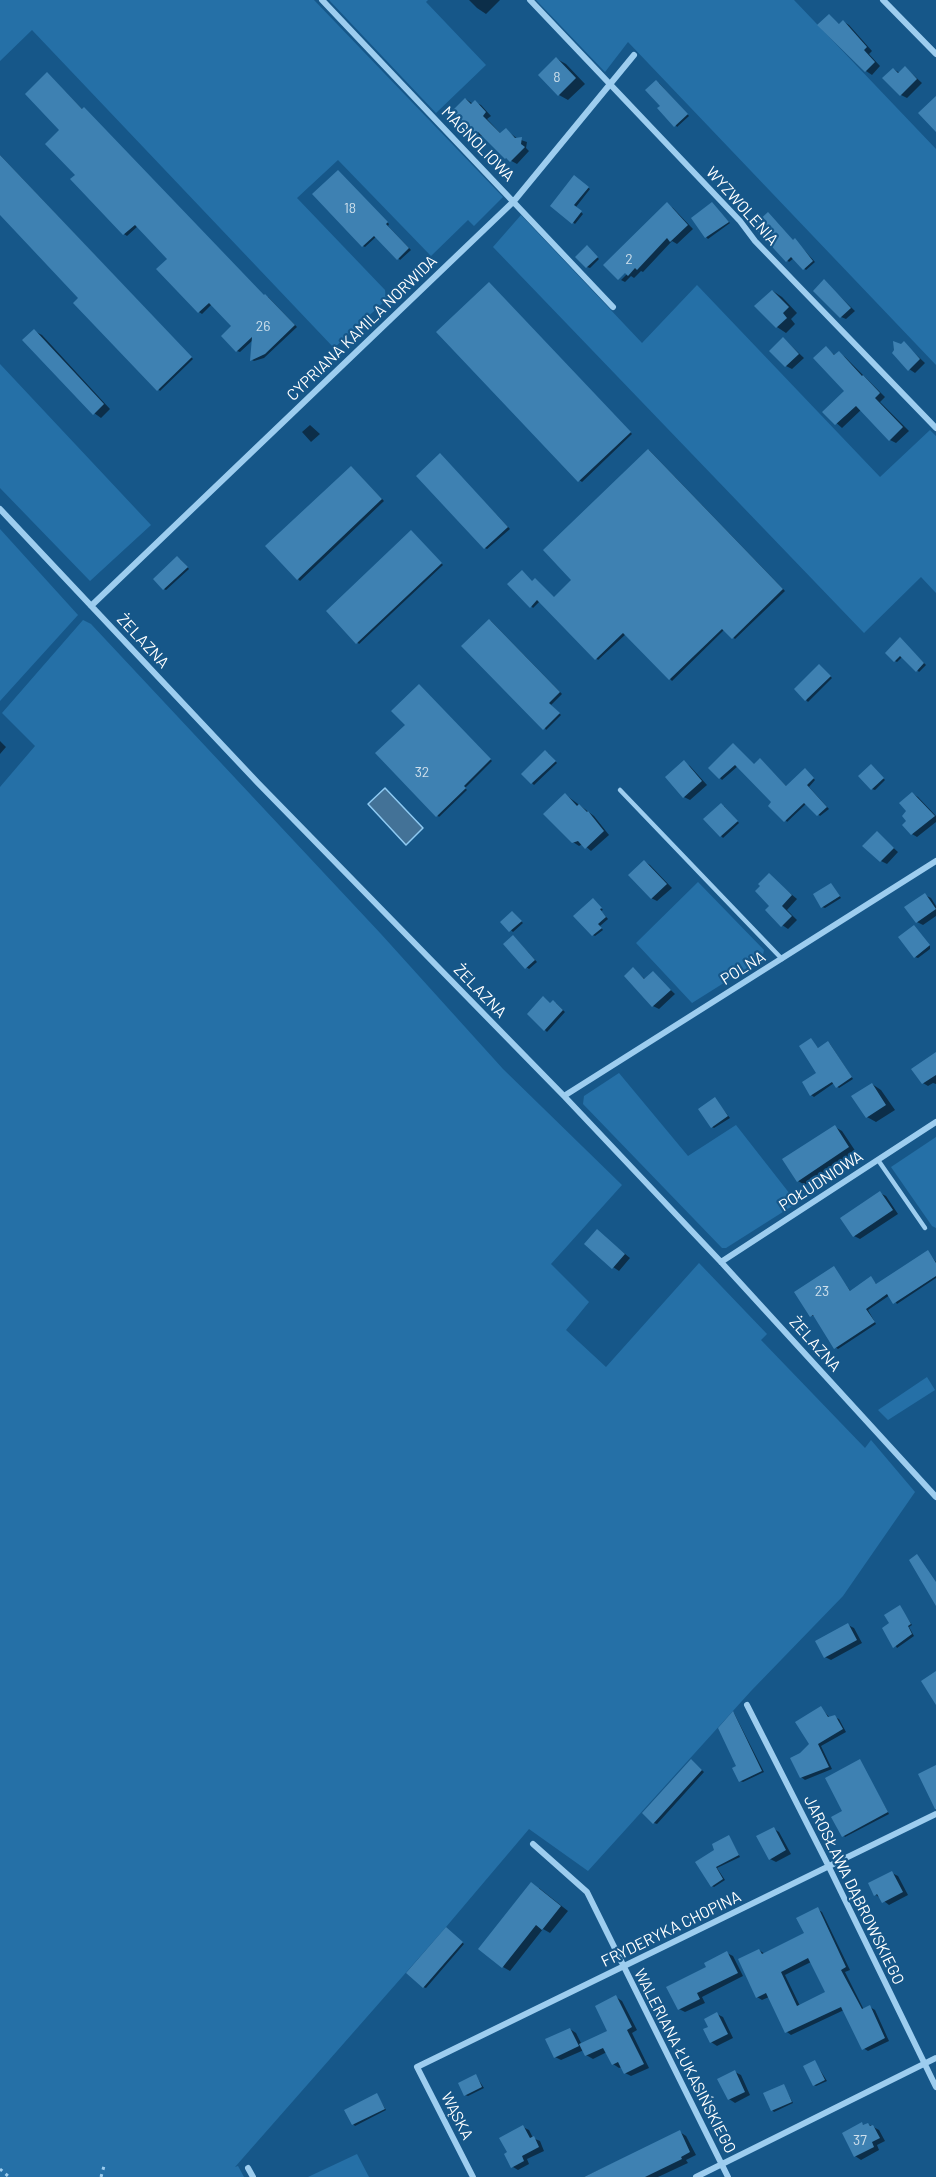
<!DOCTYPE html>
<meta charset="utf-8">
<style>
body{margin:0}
canvas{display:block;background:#165789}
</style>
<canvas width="936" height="2177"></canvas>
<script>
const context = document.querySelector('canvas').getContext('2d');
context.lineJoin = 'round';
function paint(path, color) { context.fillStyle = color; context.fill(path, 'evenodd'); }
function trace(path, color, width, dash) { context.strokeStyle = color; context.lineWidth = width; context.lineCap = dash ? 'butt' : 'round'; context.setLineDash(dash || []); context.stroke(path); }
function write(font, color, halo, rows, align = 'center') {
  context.font = font + ' Barlow,sans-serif'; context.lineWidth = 4.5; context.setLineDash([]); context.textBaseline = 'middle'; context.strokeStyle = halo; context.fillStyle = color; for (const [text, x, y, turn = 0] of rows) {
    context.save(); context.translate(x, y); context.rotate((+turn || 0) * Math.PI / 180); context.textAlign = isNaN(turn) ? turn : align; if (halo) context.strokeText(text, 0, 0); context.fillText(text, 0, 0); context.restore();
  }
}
const green = new Path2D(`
 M0 0H314L503 197 474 226 468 220 431 256 338 160 297 198 385 290 386 300 334 348 32 30 0 61Z
 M329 0H428L426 2 486 65 436 113Z
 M536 0H794L936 149V365L628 42 605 72Z
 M521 215 642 343 697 285 880 477 930 430 936 436V593L921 577 864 633 493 247Z
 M0 364 151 525 90 581 0 488Z
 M0 529 78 615 0 701Z
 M83 620 91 624 381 934 503 1069 622 1185 551 1264 589 1302 566 1330 606 1367 699 1263 767 1334 761 1340 865 1448 871 1440 915 1492 843 1596 751 1691 588 1871 529 1829 446 1927 235 2167 238 2166 244 2177H0V787L35 746 2 713Z
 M698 882 764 950 762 959 692 1003 636 943Z
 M619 1073 688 1156 736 1125 797 1203 726 1248H722L583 1104 584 1096Z
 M936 1137V1228L932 1226 891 1167Z
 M927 1377 935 1390 888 1420 878 1410Z
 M357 2154 369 2177H308Z`);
const water = new Path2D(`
 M385 788 423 828 406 845 368 804Z`);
const shadow = new Path2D(`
 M469 0H500L486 14 477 8Z
 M829 16 840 25 844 22 849 25 872 51 869 54 880 66 872 75 866 71Z
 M557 59 566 64 585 84 568 100 559 95Z
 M906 68 922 83 907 98 901 95 893 69 900 73Z
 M50 76 265 297H268L297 327 264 358 254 361 252 360 253 340 240 352 237 351 234 326 212 304 202 314 199 312 158 269 169 259 138 226 127 236 124 234 72 179 77 175 61 130Z
 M659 83 689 116 677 127 662 106Z
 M466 99 473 104 475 102 481 105 491 116 487 119 501 134 506 130 518 139 527 142 526 148 529 151 517 164 506 158 483 135 481 137 476 134Z
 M0 155 193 359 160 391 80 298 0 213Z
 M340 173 389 224 388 226 411 250 400 260 377 236 365 247 363 246Z
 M577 179 590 189 576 207 583 214 575 224 552 205Z
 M667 204 673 208 693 229 677 244 672 241 643 272 641 271 634 278 631 276 625 282 621 280 632 269 630 266Z
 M712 204 730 223 708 239 706 237Z
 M797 242 815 262 806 270 794 258 789 262 787 260Z
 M589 249 599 259 590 268 587 267Z
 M824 281 855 311 846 319 841 317Z
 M491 285 632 434 582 482 579 480Z
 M773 291 782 297 797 313 791 319 795 324 786 333 777 327Z
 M34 331 42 335 110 409 101 418 94 413Z
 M784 339 804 358 792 369 786 366Z
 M904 343 925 363 915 373 909 369 901 346Z
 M826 348 836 356 839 353 845 357 885 397 880 402 909 431 896 443 890 440 862 409 842 428 824 412 846 391Z
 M310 425 320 434 311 442 302 432Z
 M649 450 785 591 735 639 725 629 672 681 626 634 598 660 540 601 533 608 531 606 532 582 555 598 573 580Z
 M442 457 510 529 487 549 485 548Z
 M354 470 384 501 300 581 298 579Z
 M414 534 443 565 359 644 357 642Z
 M180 559 189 569 166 590 164 589Z
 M490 620 562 694 551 705 561 715 546 730Z
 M902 641 926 665 919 672 903 656 897 662 895 661Z
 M822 668 832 678 808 702 806 700Z
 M421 687 492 761 465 788 467 790 439 817 437 815 407 725Z
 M0 741 6 747 0 754Z
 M733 745 754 765 762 761 787 787 807 772 815 780 809 787 829 809 820 816 807 803 787 822 773 802 738 766 722 780 720 778Z
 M548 753 557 763 534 785 523 774Z
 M684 762 690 766 707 785 690 800 684 797Z
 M873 768 885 780 875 790 872 789Z
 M913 794 918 797 936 816V822L917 837 912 834 909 811Z
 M566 795 594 816 609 835 591 851 583 844 579 846 573 842Z
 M724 806 739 823 723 838 721 836Z
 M877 833 898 852 887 864 881 861Z
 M645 862 650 865 672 888 657 901 651 898Z
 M769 875 797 899 787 910 797 920 788 929 782 925 771 906Z
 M831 884 841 898 825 908 822 907Z
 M925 895 931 898 936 906V916L923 925 917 922Z
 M595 902 603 910 601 911 608 919 600 926 603 930 595 936 593 935Z
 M514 914 523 923 513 932 502 922Z
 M516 939 537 962 529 969 526 967Z
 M930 945V949L918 958 915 957Z
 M633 969 646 980 653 973 675 994 659 1009 653 1006Z
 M556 1003 565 1012 547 1032 529 1014Z
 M811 1040 819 1049 828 1043 830 1044 853 1079 839 1088 834 1083 814 1097 811 1095 804 1083 818 1073Z
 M936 1056V1084L933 1083 928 1086 923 1083Z
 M872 1084 881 1090 895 1110 876 1122 867 1117Z
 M715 1099 730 1118 714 1128 712 1127Z
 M835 1127 842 1131 856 1152 805 1185 798 1181Z
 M880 1193 886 1196 898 1214 860 1239 854 1236Z
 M597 1231 630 1258 619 1271 613 1267Z
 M928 1252 936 1262V1278L897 1304 890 1295 868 1310 876 1324 838 1349 835 1347 815 1316H811L834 1268 851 1292 871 1278 877 1285Z
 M900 1607 912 1625 909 1627 914 1636 897 1648 884 1628 891 1624Z
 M848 1625 854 1628 862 1643 831 1660 825 1657Z
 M821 1708 830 1718 834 1717 839 1719 846 1732 821 1746 832 1769 805 1780 801 1777V1754L811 1744Z
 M734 1713 764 1772 743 1782 740 1781 738 1766Z
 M860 1761 889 1814 845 1837 843 1835 844 1811Z
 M693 1762 704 1772 657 1824 654 1823 644 1813Z
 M774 1829 779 1832 791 1854 776 1862 770 1859Z
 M729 1837 740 1857 717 1868 725 1880 714 1887 712 1886 716 1851Z
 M892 1873 898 1876 908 1895 889 1905 876 1895Z
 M539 1888 568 1911 550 1933 543 1929 510 1971 503 1967Z
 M817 1909 822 1912 850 1970 845 1972 864 2010 870 2007 875 2010 889 2041 868 2051 863 2048 844 2010 791 2035 787 2032 769 1997 762 2000 757 1997 759 1950 765 1954 806 1934ZM811 1962 827 1993 800 2006 785 1975Z
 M449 1931 464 1944 426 1988 423 1987Z
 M727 1953 733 1956 743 1976 702 1997 705 2003 685 2012 679 2009Z
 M616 1997 622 2001 637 2030 632 2033 649 2068 631 2076 625 2073 622 2067 619 2068 613 2064 607 2052 593 2059 586 2055 584 2050 561 2060 555 2057 570 2029 576 2033 582 2045 609 2032Z
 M717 2014 723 2017 733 2038 717 2046 711 2042 710 2027Z
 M815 2062 827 2081 816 2086 814 2085Z
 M735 2072 741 2075 750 2095 735 2103 729 2099Z
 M476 2076 484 2088 468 2096 465 2095Z
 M784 2086 793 2103 774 2112 772 2110Z
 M377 2095 386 2110 355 2126 353 2124Z
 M862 2124 865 2126 868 2124 879 2130 885 2141 877 2145 879 2150 861 2160 855 2156Z
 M523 2127 529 2130 533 2138 540 2141 544 2151 527 2159 529 2164 518 2170 513 2167Z
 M680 2132 686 2136 696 2155 686 2160 688 2163 658 2177H584Z`);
const building = new Path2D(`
 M829 14 839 24 843 20 867 47 864 50 875 62 865 72 817 25Z
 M556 57 576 78 558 96 538 75Z
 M905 66 917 79 900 96 882 78 893 68 898 73Z
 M47 72 82 109 84 107 264 295 265 294 295 325 265 354 250 361 252 337 236 352 221 336 231 326 209 303 198 313 156 269 167 259 135 225 123 235 70 179 75 175 45 144 59 130 25 94Z
 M656 80 688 114 674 127 657 108 660 106 645 90Z
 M936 96V132L918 113Z
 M465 98 471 104 475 100 486 112 483 116 500 133 506 128 515 138 522 137 521 144 525 147 510 162 506 158 505 159 478 132 475 135 452 111Z
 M0 155 192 357 157 391 73 303 78 298 0 215Z
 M338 170 388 222 386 224 409 248 397 260 374 236 362 247 312 194Z
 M574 175 589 187 574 205 582 211 572 224 550 206Z
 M667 202 688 225 670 242 667 238 637 270 635 268 628 276 625 273 618 280 603 265Z
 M712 202 729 222 705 238 691 218Z
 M768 212 793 240 795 238 813 261 803 270 791 257 786 262 753 226Z
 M587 245 598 257 586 268 575 257Z
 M824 279 851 308 840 318 813 291Z
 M489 282 631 432 578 482 436 332Z
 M772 290 789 307 783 313 787 318 776 328 754 306Z
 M34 329 104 404 93 415 22 340Z
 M783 337 799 354 785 367 769 351Z
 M893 341 901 344 904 341 920 359 908 371 892 353 894 350Z
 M826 346 834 355 839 351 862 376 863 375 880 393 875 398 903 427 889 441 856 406 835 425 822 412 844 391 813 358Z
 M648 449 783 589 732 639 722 629 669 680 623 633 595 660 537 600 530 608 507 584 522 570 532 581 535 578 554 597 571 580 543 550Z
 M440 453 508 527 484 549 416 476Z
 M351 466 382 499 297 580 265 546Z
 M411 530 442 563 356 644 326 611Z
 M177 556 188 567 163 590 153 579Z
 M489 619 560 692 549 703 560 713 543 730 461 646Z
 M900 637 924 663 916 672 900 656 894 662 885 653Z
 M819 664 831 676 805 701 794 689Z
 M419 684 491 759 464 786 466 788 436 817 375 753 405 725 391 711Z
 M733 743 754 764 760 758 786 786 805 768 814 778 807 785 827 807 817 816 804 803 784 822 768 806 771 802 735 765 719 779 708 768Z
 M545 750 556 761 531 784 521 774Z
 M684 760 702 781 683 798 665 777Z
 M871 764 884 778 871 790 858 776Z
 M912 792 935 816 911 835 902 825 906 821 902 816 906 811 899 803Z
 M565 793 577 806 579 804 587 812 588 811 604 831 585 849 578 841 572 843 543 814Z
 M721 803 738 821 720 837 703 819Z
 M877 831 894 848 880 862 862 846Z
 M644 860 667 884 651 899 628 875Z
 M769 873 792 895 782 906 792 916 781 927 765 910 769 906 755 891 760 886 758 884Z
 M831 883 840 896 821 908 813 894Z
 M925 893 936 909 916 923 904 907Z
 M593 898 602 908 600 909 606 917 598 924 602 928 592 936 573 916Z
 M512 911 522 921 509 932 500 922Z
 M914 925 930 945 914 958 898 937Z
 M513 935 535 960 525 969 503 944Z
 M633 967 644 979 653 971 671 990 652 1007 624 976Z
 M543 996 550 1003 553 1000 563 1010 544 1031 527 1014Z
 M811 1038 818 1048 828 1041 852 1077 836 1088 832 1082 810 1096 802 1082 816 1073 799 1046Z
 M936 1052V1075L922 1084 911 1069Z
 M872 1083 886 1105 866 1118 851 1096Z
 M715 1097 728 1116 711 1128 698 1109Z
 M835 1125 849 1147 797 1182 782 1159Z
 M880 1191 893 1210 853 1237 840 1218Z
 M597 1229 625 1254 612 1269 584 1244Z
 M928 1250 936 1263V1276L893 1304 887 1294 866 1309 875 1322 834 1349 813 1315 810 1317 794 1292 834 1266 850 1291 871 1276 876 1284Z
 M917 1554 936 1582V1606L909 1560Z
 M900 1605 911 1624 908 1626 912 1634 893 1648 882 1628 889 1623 884 1615Z
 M848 1623 857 1640 824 1658 815 1641Z
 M936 1671V1705L921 1681Z
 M821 1706 828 1717 835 1715 843 1729 818 1744 829 1767 800 1778 790 1758 800 1753 809 1744 795 1722Z
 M733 1711 762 1771 739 1782 732 1768 736 1766 718 1728Z
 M691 1759 702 1770 653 1824 642 1813Z
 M860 1759 888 1812 842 1837 831 1817 842 1811 825 1778Z
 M936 1765V1809H935L918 1774Z
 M774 1827 786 1850 769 1860 756 1836Z
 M729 1835 739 1855 716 1867 723 1879 711 1887 695 1862 714 1850 712 1844Z
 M892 1871 903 1892 882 1903 877 1894 874 1896 868 1883Z
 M531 1882 561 1906 542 1930 536 1925 502 1968 478 1949Z
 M818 1907 846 1967 841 1970 862 2009 870 2005 885 2038 862 2050 841 2007 785 2033 766 1993 756 1998 738 1959 759 1949 762 1954 804 1933 796 1918ZM808 1958 825 1992 797 2006 781 1972Z
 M446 1927 463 1942 423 1988 406 1973Z
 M727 1951 738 1973 697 1993 700 1999 678 2010 666 1987 706 1967 704 1963Z
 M616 1995 632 2027 627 2030 644 2064 624 2074 618 2062 612 2065 603 2048 585 2056 579 2044 607 2031 595 2006Z
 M717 2012 728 2034 710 2043 703 2029 708 2027 704 2019Z
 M570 2028 579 2046 554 2058 545 2039Z
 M815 2060 825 2080 813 2086 803 2066Z
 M735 2070 745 2092 728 2100 717 2079Z
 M476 2074 482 2087 464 2096 458 2083Z
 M784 2084 792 2102 771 2111 763 2093Z
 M377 2093 385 2109 352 2125 344 2110Z
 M862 2122 863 2125 868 2123 870 2126 873 2125 880 2138 872 2142 874 2147 854 2157 842 2133Z
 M523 2125 530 2138 534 2136 539 2147 522 2156 524 2161 511 2168 504 2154 507 2152 499 2138Z
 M680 2130 690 2152 681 2157 682 2159 645 2177H584Z`);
const path = new Path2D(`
 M0 2169 9 2177
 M101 2177 104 2166`);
const service = new Path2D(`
 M620 790 782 959
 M878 1160 925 1228`);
const minor = new Path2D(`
 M322 0 613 307
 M530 0 740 221 755 241 936 428
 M883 0 936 54
 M0 509 258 783 564 1096 721 1262 936 1497
 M91 606 514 201 634 55
 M564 1096 936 861
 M721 1262 936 1122
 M747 1705 828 1865 936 2087
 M533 1844 587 1892 728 2177
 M248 2168 253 2177
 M473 2177 417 2067 936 1814
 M696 2177 936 2058`);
const numberNames = [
 ["8",557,77],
 ["18",350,208],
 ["2",629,259],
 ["26",263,326],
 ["32",422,772],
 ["23",822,1291],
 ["37",860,2140]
];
const streetNames = [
 ["MAGNOLIOWA",478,144,46],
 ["WYZWOLENIA",742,206,48],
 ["CYPRIANA KAMILA NORWIDA",362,328,-44],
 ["ŻELAZNA",143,641,47],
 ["POLNA",743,968,-32],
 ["ŻELAZNA",480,991,46],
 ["POŁUDNIOWA",821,1181,-33],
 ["ŻELAZNA",815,1344,48],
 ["JAROSŁAWA DĄBROWSKIEGO",854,1890,64],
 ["FRYDERYKA CHOPINA",671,1929,-26],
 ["WALERIANA ŁUKASIŃSKIEGO",685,2061,63],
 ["WĄSKA",457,2116,63]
];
paint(green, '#2570a7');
paint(water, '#437297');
trace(water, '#8fcaf2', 1.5);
paint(shadow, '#0007');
paint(building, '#3e81b2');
trace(path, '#9dcdef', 3, [3, 4.5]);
trace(service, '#9dcdef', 4.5);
trace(minor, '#9dcdef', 6);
write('14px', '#cfe0ec', null, numberNames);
write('16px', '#fff', '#165789', streetNames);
</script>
